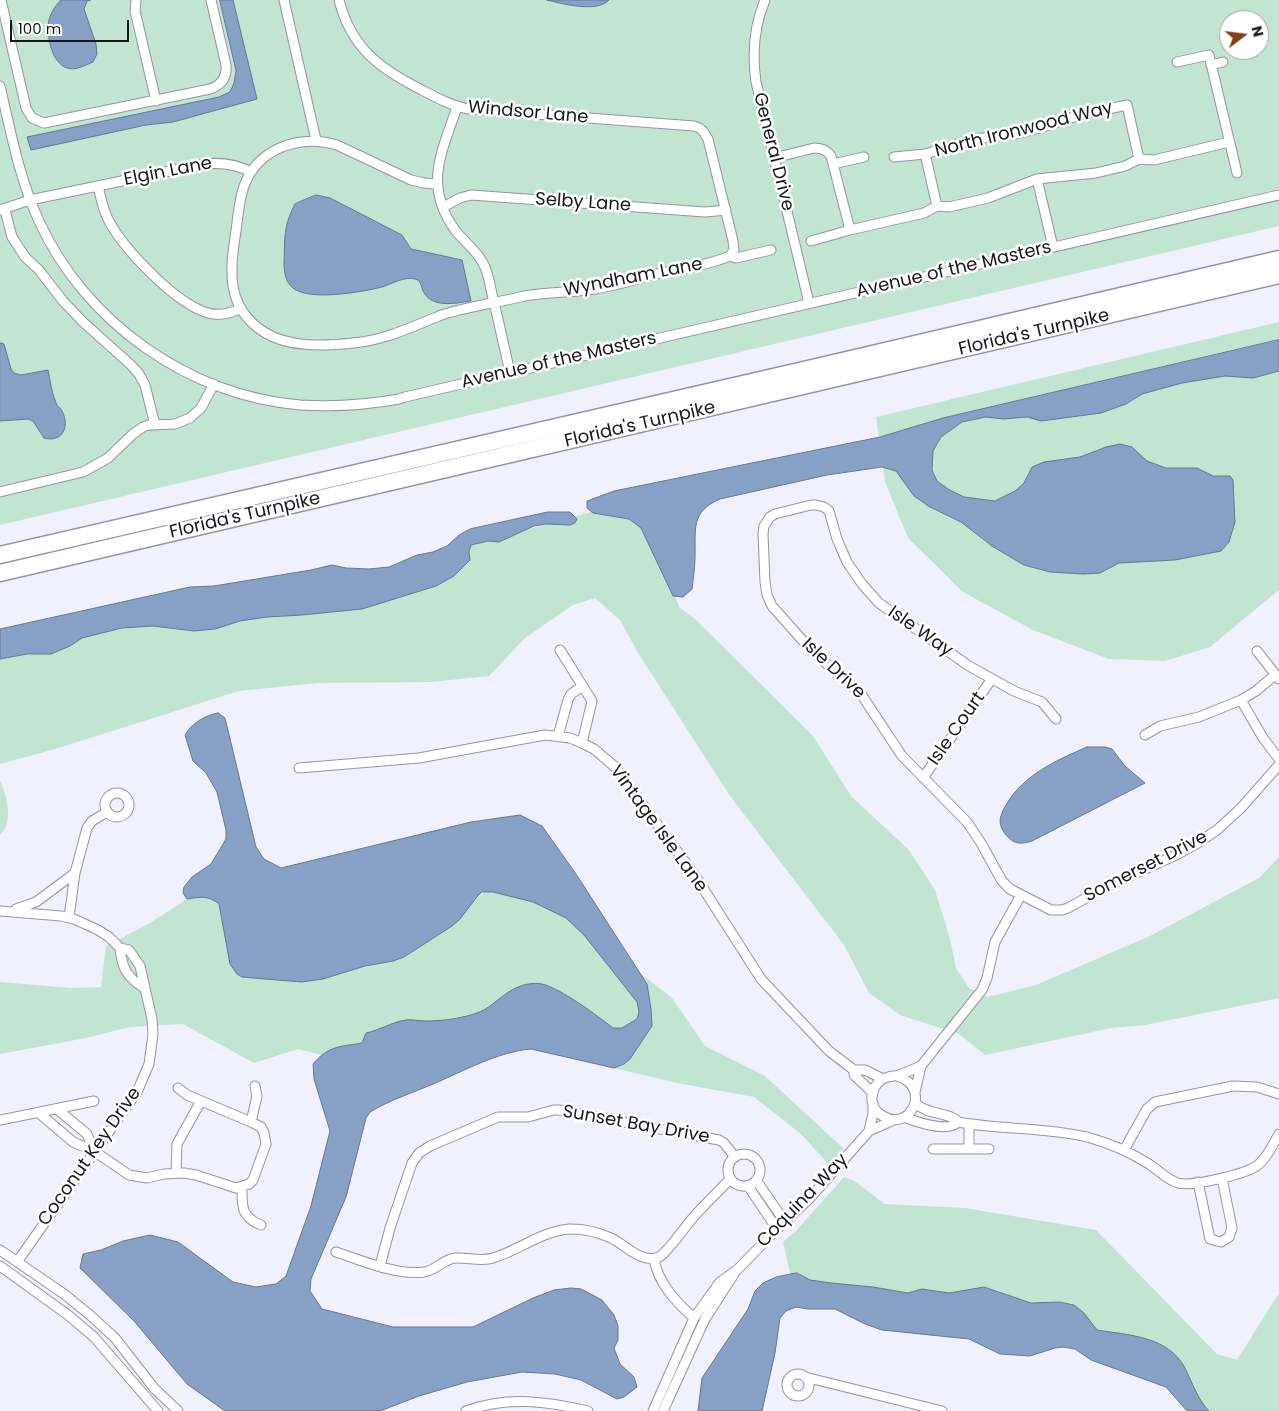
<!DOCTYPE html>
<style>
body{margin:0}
#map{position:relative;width:1279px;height:1411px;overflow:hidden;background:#f1f0fd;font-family:Poppins,sans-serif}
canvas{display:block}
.north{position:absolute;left:1219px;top:10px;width:50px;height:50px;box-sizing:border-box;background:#fff;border:1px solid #a3a2a5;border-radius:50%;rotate:75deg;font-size:14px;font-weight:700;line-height:20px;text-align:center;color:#18171e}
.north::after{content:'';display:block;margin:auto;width:18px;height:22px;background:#854113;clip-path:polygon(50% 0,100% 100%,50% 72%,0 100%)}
.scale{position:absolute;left:10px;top:20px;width:119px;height:22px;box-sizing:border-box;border:2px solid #18171e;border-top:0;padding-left:6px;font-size:15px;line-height:18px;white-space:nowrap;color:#18171e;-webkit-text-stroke:4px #fff;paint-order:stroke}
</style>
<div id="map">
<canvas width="1279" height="1411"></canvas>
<div class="north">N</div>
<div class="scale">100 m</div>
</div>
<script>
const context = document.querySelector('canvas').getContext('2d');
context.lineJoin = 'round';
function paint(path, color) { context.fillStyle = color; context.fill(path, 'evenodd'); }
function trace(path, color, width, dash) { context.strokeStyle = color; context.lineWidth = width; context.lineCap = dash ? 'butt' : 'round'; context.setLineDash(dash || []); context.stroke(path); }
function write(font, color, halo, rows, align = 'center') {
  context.font = font + ' Poppins,sans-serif'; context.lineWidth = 5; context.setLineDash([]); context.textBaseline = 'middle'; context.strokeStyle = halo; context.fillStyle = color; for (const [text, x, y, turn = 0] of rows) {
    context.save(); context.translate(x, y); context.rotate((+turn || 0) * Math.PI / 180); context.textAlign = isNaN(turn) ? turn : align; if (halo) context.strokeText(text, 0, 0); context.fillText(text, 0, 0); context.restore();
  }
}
const green = new Path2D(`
 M0 0H1279V226L0 525ZM1229 20H1259V50H1229Z
 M1279 322V590L1210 647 1165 661 1109 659 1033 630 963 592 908 538 885 482 876 417Z
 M602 509 629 519 645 531 680 608 695 619 813 736 851 796 909 850 935 890 950 939 956 968 969 988 988 997 1036 985 1150 936 1259 878 1279 857V998L1145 1025 1111 1028 985 1055 959 1034 900 1015 869 993 844 945 730 796 638 653 620 620 595 598 573 605 525 638 489 676 431 682 318 683 239 691 55 749 0 764V656L171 614 351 606 471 545Z
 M0 781C7 795 14 823 0 835Z
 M497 885 556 903 599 941 672 998 705 1046 765 1076 844 1149 831 1167 801 1134 754 1097 677 1083 614 1068 565 1006 500 1010 337 1059 298 1049 254 1063 183 1024 130 1027 86 1038 0 1054V982L72 988 101 987 106 946 150 923 187 899 216 891 396 948Z
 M844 1177 853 1180 885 1204 965 1208 1096 1230 1217 1354 1237 1360 1279 1293V1411H1201L1114 1348 792 1281 783 1242 796 1231Z`);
const water = new Path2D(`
 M61 0H91L87 1 84 9 96 44 97 54 93 62C85 65 76 71 67 68 51 63 46 33 49 20 51 12 56 5 61 0Z
 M220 0H233L257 99 173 122 146 125 31 150 27 137 219 97 230 92 234 83 236 71Z
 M547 0H609C597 13 563 4 547 0Z
 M316 195 330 198 402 235 411 249 462 260 471 301C456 303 432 309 423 291 421 286 421 280 415 279 404 276 392 284 382 287 362 292 303 303 290 285 285 279 284 270 284 263 285 238 283 227 295 204Z
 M1279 340V371L1253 378 1225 376 1182 383 1142 394 1126 404 1101 413 1041 421 1027 417 1004 419 986 417 962 422 941 437 933 451 932 470 937 481 948 489 964 497 995 501 1015 491 1024 483 1032 467 1044 462 1080 457 1106 447 1120 444 1132 447 1147 461 1166 468H1197L1213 476H1230L1233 480 1235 522 1229 542 1221 551 1175 560 1119 563 1100 573 1083 574 1050 572 1024 565 992 546 961 522 930 507 914 496 896 471 882 467 827 475 720 499C690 512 696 529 695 558 695 568 693 579 692 589L683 597 673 596 641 528 629 519 593 513 587 508V501L614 491 880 437 943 418Z
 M0 343 4 344 11 369 14 373 21 375 48 370C50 380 52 395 57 405 59 409 60 406 62 411 70 426 63 443 44 438L33 421 28 419 0 421Z
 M548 512H570L577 519 575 523 570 525 546 524 534 526 499 542 488 541 471 545 469 552 470 560 454 576 436 586 362 609 302 615 267 617 240 621 215 629 194 631 153 626 122 628 82 638 70 646 51 654H27L0 659V629L190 587 214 586 311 570 332 565 346 568 369 569 389 567 417 555 433 552 447 546 459 535 470 529Z
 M218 713 225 718 256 847 264 859 281 868 471 822 520 815 542 826 576 874 647 984 651 1009 652 1026 630 1059 624 1064 614 1068 531 1049C497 1052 464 1071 433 1084 412 1093 390 1100 370 1112L366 1118 346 1197 311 1279 310 1291 322 1309 393 1327H473L533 1298 554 1290 571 1288 581 1289 602 1300 614 1315 618 1326V1340L614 1348 620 1364 634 1377 637 1387 624 1397 617 1399 581 1380 555 1374 522 1372 467 1382 419 1396 380 1411H225L187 1384 134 1321 80 1268 83 1254 101 1250 123 1241 150 1235 178 1242 233 1282 256 1287 276 1284 286 1276 311 1206 330 1131 314 1079 313 1064C329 1045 340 1047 362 1043L366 1033C380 1030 392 1022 406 1020 412 1019 418 1021 425 1021 441 1021 458 1019 474 1014 489 1010 499 997 512 990 520 985 533 982 542 984 560 988 598 1016 613 1028H622L637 1019 639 1012 637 1002 584 935 566 918 533 902 493 892H482L476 898 460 919 452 926 404 957 393 961 365 966 323 979 302 982 253 978 242 977 237 974 230 964 219 904C208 895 200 897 187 899L183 893 184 887 192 877 211 864 226 839V830L217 792 206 773 193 761 185 735C191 724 205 715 218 713Z
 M1087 747H1105L1112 749 1125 766 1145 783 1032 841C1021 844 1015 845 1007 836 997 825 999 817 1006 805 1023 775 1057 760 1087 747Z
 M797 1273 810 1280 831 1283 873 1287 908 1293 922 1289 949 1293 984 1287 1031 1303 1059 1302 1074 1305 1084 1313 1097 1330C1128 1335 1168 1336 1185 1368 1192 1382 1198 1400 1209 1411H1187L1166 1387 1091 1360 1075 1349 1063 1347 1055 1348 1030 1356 1000 1354 969 1339 882 1330 865 1324 835 1309H808L796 1307 786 1311 780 1318 775 1353 762 1411H698L702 1378 748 1309 755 1291 763 1283 776 1277Z`);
const minor = new Path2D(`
 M1 0 26 108 32 118 44 123 210 89C222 85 227 77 226 65L211 0
 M136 0 135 11 156 101
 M284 0 316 140
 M339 0C351 48 380 69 422 90 437 98 452 106 469 109L694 126C702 128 704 132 708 139L733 241 734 250 730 256
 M765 0C754 26 752 54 756 82L809 303
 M1177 62 1209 55 1237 173
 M1211 65 1223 62
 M0 86C11 132 19 178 39 221 85 322 189 396 300 405 334 407 366 405 399 399L405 397 1279 195
 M457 107C442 152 423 185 455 230 464 242 477 250 484 265 489 275 490 287 493 298 499 323 504 347 510 372
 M925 154 937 206
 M894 157 925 154 975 139 1016 134 1036 129 1080 115 1127 105 1139 159
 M774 158 814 148C822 148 827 150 831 156L850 230
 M833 164 864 157
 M1037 179 1053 247
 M437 184 424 183 411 180 337 145C300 134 258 148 244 186 239 200 238 216 236 231 230 270 225 307 264 332 289 348 325 346 353 343 385 340 409 328 439 316 461 308 495 303 520 297 542 292 565 293 587 290 609 288 632 280 653 275 679 269 706 266 730 256L736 258 771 250
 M98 186C101 199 103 211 110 223 126 251 176 304 208 313 219 316 230 314 241 308
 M443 207 460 198 471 195 705 212 726 210
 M0 210 30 200 204 164C222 162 236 164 251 172
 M5 210 12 237 25 257 39 270 63 301 83 322 131 365 139 374 145 385 155 425
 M811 241 850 230 924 213 937 206 949 207 988 198 1037 179 1096 173 1125 166 1139 159 1154 160 1229 142
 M0 492 83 472 108 458 133 434 143 427 149 425 175 424 190 418 201 408 214 384
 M560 650 592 701 582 743
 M1257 651 1279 679
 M1241 700 1263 738 1279 759
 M1056 719 1042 702 1014 691 969 666 879 603 862 584 847 562 837 539 829 511 824 507 816 505H811L775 514 770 517 764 526 763 534 765 582 767 595 772 606 812 651 861 694 902 756 967 822 981 843 1002 881 1010 889 1051 910H1062L1068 908 1104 888 1178 854 1198 843 1217 830 1241 808 1279 765
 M1145 735 1160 726 1199 717 1241 700 1256 691 1275 675
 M558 736 568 700 571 694 583 686
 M299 768 419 758 545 735 570 738 582 743 594 749 614 766 694 874 761 979 829 1051 854 1070
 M923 778 991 680
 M105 805a12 12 0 1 1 24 0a12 12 0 1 1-24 0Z
 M16 909 36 902 75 873 87 828 92 821 107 812
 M0 911 61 916 74 919 98 930 109 937 120 948 129 950 140 966 152 1019 153 1034 149 1064 137 1092 17 1262
 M69 918 75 873
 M120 948C122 969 127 977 144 988
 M921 1066 982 990 987 978 995 942 1021 895
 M897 1076C933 1087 910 1133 883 1116 877 1113 873 1107 872 1101 871 1090 877 1080 888 1077 892 1076 895 1076 899 1075 907 1072 914 1069 921 1066L915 1092
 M873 1093 854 1075V1070H865L883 1079
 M873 1103V1113L869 1131 894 1120
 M57 1109 87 1134 94 1151
 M39 1113 73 1142 94 1151 129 1175 147 1178 164 1174 184 1173 196 1175 236 1188 249 1184 253 1180 266 1144 264 1133 261 1127 251 1122 187 1095 178 1088
 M904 1117C917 1122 948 1133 958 1122 951 1112 929 1116 915 1103
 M0 1120 94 1101
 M251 1122 257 1096 255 1086
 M958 1122C1001 1130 1045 1127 1087 1137 1109 1143 1130 1152 1149 1164 1158 1170 1167 1180 1178 1183 1191 1187 1247 1174 1258 1165 1268 1157 1273 1144 1279 1134
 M933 1149H989
 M969 1149V1124
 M1124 1150 1147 1109 1155 1102 1233 1086 1257 1087 1279 1094
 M728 1170a16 16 0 1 1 32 0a16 16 0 1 1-32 0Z
 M176 1173 177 1144 201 1101
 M756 1180 785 1222
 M1198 1182 1210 1239 1221 1242 1229 1237 1232 1228 1222 1178
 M748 1186 777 1229
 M242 1187C242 1207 241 1217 261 1225
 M0 1250 64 1294 90 1315 115 1338 154 1388 178 1411
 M336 1252C361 1260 397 1276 424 1272 435 1271 444 1259 455 1258 467 1257 481 1262 493 1258 520 1250 541 1231 570 1229 584 1229 598 1232 611 1238 624 1244 640 1262 655 1258 658 1258 662 1255 664 1253 674 1243 682 1231 691 1220 703 1206 717 1193 730 1179
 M654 1259C658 1283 676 1302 694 1318
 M0 1266 68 1315 94 1337 158 1411
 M380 1266 390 1228 412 1163 419 1153 430 1146 498 1117H528L554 1110H559L719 1140 724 1143 735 1157
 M787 1385a11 11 0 1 1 22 0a11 11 0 1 1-22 0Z
 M805 1377 942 1411
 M466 1411C507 1396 546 1401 588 1411
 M653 1411 694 1318 720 1282 737 1270 777 1229 809 1199 869 1131
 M663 1411 705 1319 734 1274`);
const motorway = new Path2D(`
 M0 555 808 369 1279 259
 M0 573 1279 275`);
const streetNames = [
 ["Windsor Lane",528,113,5],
 ["North Ironwood Way",1024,130,-14],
 ["General Drive",773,152,76],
 ["Elgin Lane",168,172,-11],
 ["Selby Lane",583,203,4],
 ["Avenue of the Masters",954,270,-13],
 ["Wyndham Lane",633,278,-11],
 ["Florida's Turnpike",1034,333,-13],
 ["Avenue of the Masters",559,361,-13],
 ["Florida's Turnpike",640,425,-13],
 ["Florida's Turnpike",245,516,-13],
 ["Isle Way",920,632,35],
 ["Isle Drive",833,669,43],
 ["Isle Court",957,729,-55],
 ["Vintage Isle Lane",658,829,54],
 ["Somerset Drive",1146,867,-27],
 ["Sunset Bay Drive",636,1125,10],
 ["Coconut Key Drive",90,1157,-55],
 ["Coquina Way",803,1201,-46]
];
paint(green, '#c1e5d1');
paint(water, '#87a0c6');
trace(water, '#667794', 1);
trace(minor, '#9693a7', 11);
trace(motorway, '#9693a7', 19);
trace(minor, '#fff', 9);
trace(motorway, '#fff', 16);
write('18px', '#18171e', '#fff', streetNames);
</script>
